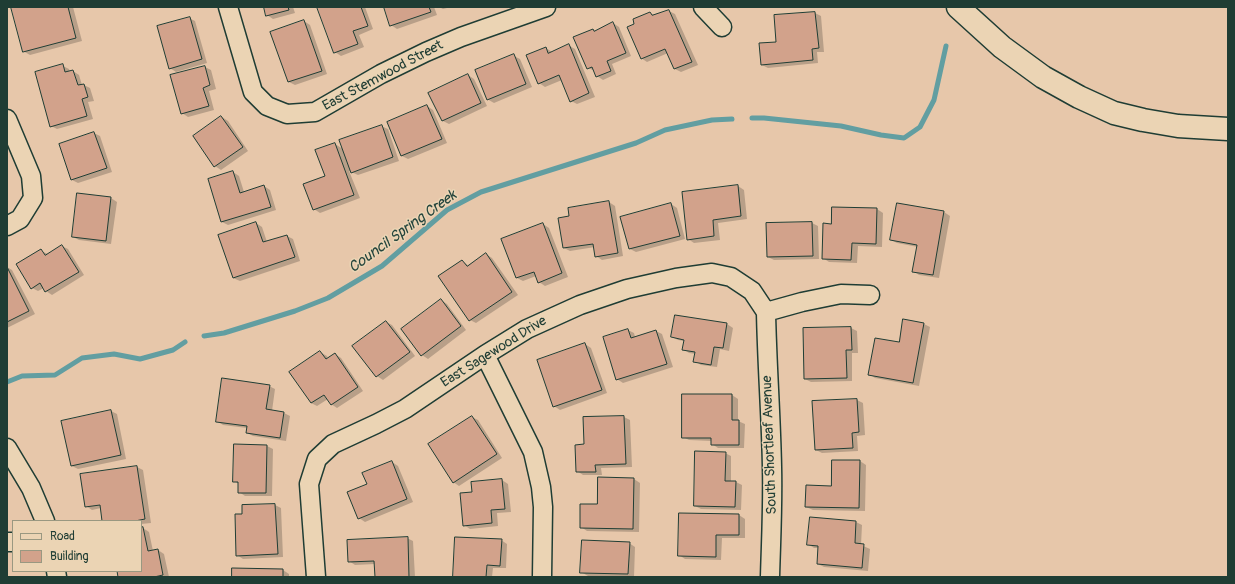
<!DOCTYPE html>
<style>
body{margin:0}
#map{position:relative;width:1235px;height:584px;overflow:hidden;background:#e7c7aa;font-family:Pangolin,sans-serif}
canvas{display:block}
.frame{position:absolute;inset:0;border:8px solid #1f3d34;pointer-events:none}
.legend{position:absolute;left:12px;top:520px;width:130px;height:52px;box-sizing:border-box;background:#ebd4b4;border:1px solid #999881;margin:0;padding:5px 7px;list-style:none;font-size:12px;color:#1f3d34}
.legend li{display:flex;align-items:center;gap:8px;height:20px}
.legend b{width:20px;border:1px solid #999881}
</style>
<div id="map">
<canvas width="1235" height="584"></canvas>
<div class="frame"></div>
<ul class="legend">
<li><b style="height:5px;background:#ebd4b4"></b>Road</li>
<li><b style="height:11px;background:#d2a28b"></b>Building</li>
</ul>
</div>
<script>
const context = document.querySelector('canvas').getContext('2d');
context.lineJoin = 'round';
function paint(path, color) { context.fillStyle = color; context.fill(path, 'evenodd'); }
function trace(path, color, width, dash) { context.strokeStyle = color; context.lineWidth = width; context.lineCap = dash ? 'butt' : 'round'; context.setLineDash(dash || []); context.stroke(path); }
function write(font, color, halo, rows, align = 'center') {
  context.font = font + ' Pangolin,sans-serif'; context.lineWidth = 3; context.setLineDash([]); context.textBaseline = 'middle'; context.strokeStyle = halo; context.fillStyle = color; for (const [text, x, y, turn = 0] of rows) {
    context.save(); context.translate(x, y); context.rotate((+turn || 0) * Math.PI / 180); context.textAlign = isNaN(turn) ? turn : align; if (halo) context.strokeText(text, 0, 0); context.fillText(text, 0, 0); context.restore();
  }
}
const shadow = new Path2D(`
 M12 7H73L82 41 30 55 23 51Z
 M265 7H293L295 13 273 19 267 15Z
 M321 7H365L373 29 359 35 364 47 341 56 335 52Z
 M385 7H434L437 15 397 29 391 25Z
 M439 7H451L443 9Z
 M669 11 675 14 698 65 681 72 675 69 668 53 647 62 641 58 636 24 650 13 654 15Z
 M815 13 821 16 824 52H817L818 63 768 68 762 65 777 42Z
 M189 18 195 21 207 63 176 72 170 68Z
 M304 21 310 25 327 74 295 85 289 82 272 32Z
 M613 23 619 27 631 56 612 64 616 74 603 80 597 76 595 71 588 68 593 30 596 31Z
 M568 45 575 49 595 97 577 104 571 101 562 80 545 87 539 83 546 48 552 52Z
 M514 56 520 59 532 87 494 103 487 99Z
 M63 66 69 69 70 72 73 71 79 75 82 85H84L90 88 94 101 88 102 93 119 57 129 51 126Z
 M205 67 211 70 216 89 209 91 214 110 188 117 182 113Z
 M468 75 474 79 487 106 449 124 443 121 430 93Z
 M427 106 433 110 447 143 408 159 402 156 388 122Z
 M222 117 228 121 248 151 221 170 215 166Z
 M381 126 388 129 399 161 358 175 349 171 360 198 320 213 314 209 326 177 335 144 343 149Z
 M94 133 100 136 112 172 78 183 72 180 60 144Z
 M233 172 239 176 244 192 264 186 270 190 276 210 228 225 222 222 209 179Z
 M738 186 744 190 747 219 718 223 720 240 694 243 688 239Z
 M111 198 117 202 111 244 79 240 73 237Z
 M609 202 615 206 623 256 602 260 596 256 595 247 570 251 564 248 570 217Z
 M671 204 677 208 685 239 636 252 630 249 621 217Z
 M897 204 944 212 950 216 939 278 919 275 913 271 918 247 897 243 891 240Z
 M833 208 877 209 883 213 882 247 858 246 857 263 829 262 823 258 832 225Z
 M256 223 262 227 267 242 287 236 293 239 300 261 240 281 233 278Z
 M812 223 818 226 819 259 774 260 768 257 767 224Z
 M543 224 549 228 568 277 545 286 539 282 536 276 523 281 517 278 502 239Z
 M62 246 68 249 84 275 52 295 46 291 44 288 38 291 32 288 41 251 48 254Z
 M486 254 492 258 518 295 476 323 470 320 462 261 469 266Z
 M7 267 12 270 35 314 7 328Z
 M441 300 447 304 466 330 428 359 422 355 402 329Z
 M904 320 924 324 930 327 919 386 875 378 869 374 900 344Z
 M386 322 392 325 415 356 383 380 377 376 354 346Z
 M727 324 733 328 729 351 720 349 717 367 701 365 695 361 696 354 689 353 683 349 684 341 678 340 672 337Z
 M851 328 857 331 858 353H852V381L811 382 805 379 804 329Z
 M628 330 634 333 635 337 656 331 662 334 673 367 623 383 617 379Z
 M585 344 591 348 607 393 560 410 554 406Z
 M320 352 327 356 328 359 335 354 341 358 363 391 337 408 331 404 328 399 317 406 311 403Z
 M269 386 275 389 272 411 284 413 290 416 286 441 253 436 247 433V428L223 425 217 421Z
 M732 395 738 399V421L745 424 744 448H718L712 444V441L689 440 683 437Z
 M857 400 863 403 865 435 857 436 858 451 822 453 816 450Z
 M111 411 117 414 126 459 78 469 72 466Z
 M472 417 478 420 502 458 459 486 453 482Z
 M624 417 630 420 632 467 601 468 602 475H583L577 471 585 445Z
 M235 445 267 446 273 449 272 496H245L239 492V484L234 481Z
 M725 453 731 456V482H736L742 485 741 510 701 509 695 506Z
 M833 461H860L866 465 865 511 813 510 806 507 832 487Z
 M392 462 398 466 413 502 365 522 359 518 368 485Z
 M137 467 143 470 151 523 141 524V521H103L101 508 92 510 86 506Z
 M634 479 640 483 639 532 587 531 581 527Z
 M502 480 508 484 511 512 497 513 498 526 470 529 464 525 473 493Z
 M275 505 281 508 283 557 243 559 237 555 243 515V506Z
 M739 515 745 519V538H722L721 560 685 559 679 555Z
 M811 518 856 522 862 525 861 545 870 549 868 571 824 567 818 564 819 548H814L808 544Z
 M143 528 149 532 153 551 158 550 164 554 169 577H119L118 571H141V529Z
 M407 538 413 541 415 577H376L375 564 355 565 349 561Z
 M501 540 507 544 506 568H493L492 577H454Z
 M629 543 635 547 634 577 588 576 581 572Z
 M233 569 283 570 289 574V577H233Z`);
const stream = new Path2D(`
 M752 118H764L841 126 881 135 904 138 920 127 934 100 946 46
 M204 336 224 333 295 311 328 298 382 266 447 210 481 192 636 143 665 130 712 120 732 119
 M7 382 22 376 55 375 82 358 114 354 140 359 173 350 185 342`);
const building = new Path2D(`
 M11 7H68L76 38 23 52Z
 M264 7H288L289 10 266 16Z
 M317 7H361L368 26 353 31 358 44 334 53Z
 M384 7H429L431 12 390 26Z
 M669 10 692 62 674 69 665 49 641 59 627 27 634 24 633 19 650 12 652 15Z
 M815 12 819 48 812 49 813 60 761 65 759 43 776 42 774 15Z
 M190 17 202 59 169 69 157 26Z
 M304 20 322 71 288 82 270 32Z
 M613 22 626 53 607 61 611 71 596 77 592 67 587 69 573 37 593 29 594 31Z
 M569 44 589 93 570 102 559 75 538 84 526 55 546 47 548 53Z
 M514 54 526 84 487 100 475 70Z
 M63 64 65 72 73 70 78 85 84 84 88 97 82 99 87 116 50 127 35 72Z
 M205 66 210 85 203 88 209 106 181 114 170 75Z
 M468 74 481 103 442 121 428 93Z
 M427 105 442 139 401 156 387 122Z
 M221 116 243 147 214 167 193 136Z
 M382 125 393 157 351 173 339 140Z
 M94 132 107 168 71 180 59 144Z
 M335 143 354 195 313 210 303 184 325 176 315 150Z
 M233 171 240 193 264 185 271 207 221 222 208 179Z
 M738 185 741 216 713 220 714 236 687 240 682 192Z
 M77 193 111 197 106 241 72 237Z
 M609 201 618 253 595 257 593 244 563 248 558 218 569 216 568 208Z
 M671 203 680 236 629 249 620 217Z
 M897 203 944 211 933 275 912 272 917 245 890 240Z
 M832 207 877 208 876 244 852 243 851 260 822 259 823 223 831 224Z
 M256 222 263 242 287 235 295 257 233 278 218 235Z
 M812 222 813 256 767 257 766 223Z
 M543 223 562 273 538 283 534 272 516 278 501 239Z
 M62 245 79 272 45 292 40 283 31 289 16 264 41 249 45 255Z
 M486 253 512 292 469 321 438 276 462 260 467 266Z
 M7 267 29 311 7 322Z
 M441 299 461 326 421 356 401 329Z
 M675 315 727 323 723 348 714 347 711 365 693 362 695 352 682 350 684 340 671 337Z
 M903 319 924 323 913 383 868 375 875 338 899 342Z
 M386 321 410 352 376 377 352 346Z
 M851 327 852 350H846L847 378 804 379 803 328Z
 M628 329 631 338 656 330 667 364 616 380 603 337Z
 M585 343 602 390 553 407 537 360Z
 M320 351 326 359 335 353 358 387 331 405 324 395 311 403 289 372Z
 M222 378 270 385 266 409 284 412 280 438 246 433 247 426 216 422Z
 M682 394H732V420H739V445H711V438H682Z
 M857 399 859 432 852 433 853 448 815 450 812 401Z
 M111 410 121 455 71 466 61 421Z
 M472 416 497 454 453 483 428 444Z
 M624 416 626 464 595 465 596 472H576L575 445 584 444 583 417Z
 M234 444 267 445 266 493H238V482H233Z
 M695 451 726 452 725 481H736L735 507 694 506Z
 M832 460H860L859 508 805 507 806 485 831 486Z
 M392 461 407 499 358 519 347 492 367 484 362 473Z
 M137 466 145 519 135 521H102L100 505 85 507 80 474Z
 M598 477 634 478 633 529 580 528V504H597Z
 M502 479 505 509 491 510 492 523 463 526 460 493 472 492 471 482Z
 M275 504 278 554 236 556 235 514H242V505Z
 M679 513 739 514V535H716V557L678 556Z
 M810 517 856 521 855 543 864 544 862 568 817 564 818 546 807 545Z
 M143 527 148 551 158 549 163 575 154 577H118L117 571H141V528Z
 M408 537 409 577H375L374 561 348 562 347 540Z
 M455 537 502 539 500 566 487 565 486 577H453Z
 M582 540 630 542 628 574 580 573Z
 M232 568 283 569V577H232Z`);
const minor = new Path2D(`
 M228 7 253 92 267 106 287 114 315 112 381 74 426 52 461 37 546 7
 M703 7 722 27
 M7 119 31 176 33 198 20 219 7 226
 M766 312C767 364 771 415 772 467 773 504 771 540 770 577
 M766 312 802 302 841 294 870 295
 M485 355 533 452 541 487 543 507 542 577
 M7 448 31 488 45 521
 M7 542H13
 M56 571 57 577
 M316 577 309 484 317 459 333 444 376 424 405 409 485 355 527 329 580 305 627 289 676 278 712 273 731 277 752 291 766 312`);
const tertiary = new Path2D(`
 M958 7 1002 47 1043 77 1079 97 1114 113 1143 120 1178 126 1228 129`);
const streetNames = [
 ["East Stemwood Street",383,76,-28],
 ["East Sagewood Drive",494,352,-32],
 ["South Shortleaf Avenue",770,445,-92]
];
const waterNames = [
 ["Council Spring Creek",403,232,-36]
];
paint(shadow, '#0003');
trace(stream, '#629ea1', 5);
paint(building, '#d2a28b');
trace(building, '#1f3d34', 1);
trace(minor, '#1f3d34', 21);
trace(tertiary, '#1f3d34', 25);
trace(minor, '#ebd4b4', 18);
trace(tertiary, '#ebd4b4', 22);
write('14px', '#1f3d34', '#ebd4b4', streetNames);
write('italic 15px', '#25453d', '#ebd4b4', waterNames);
</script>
